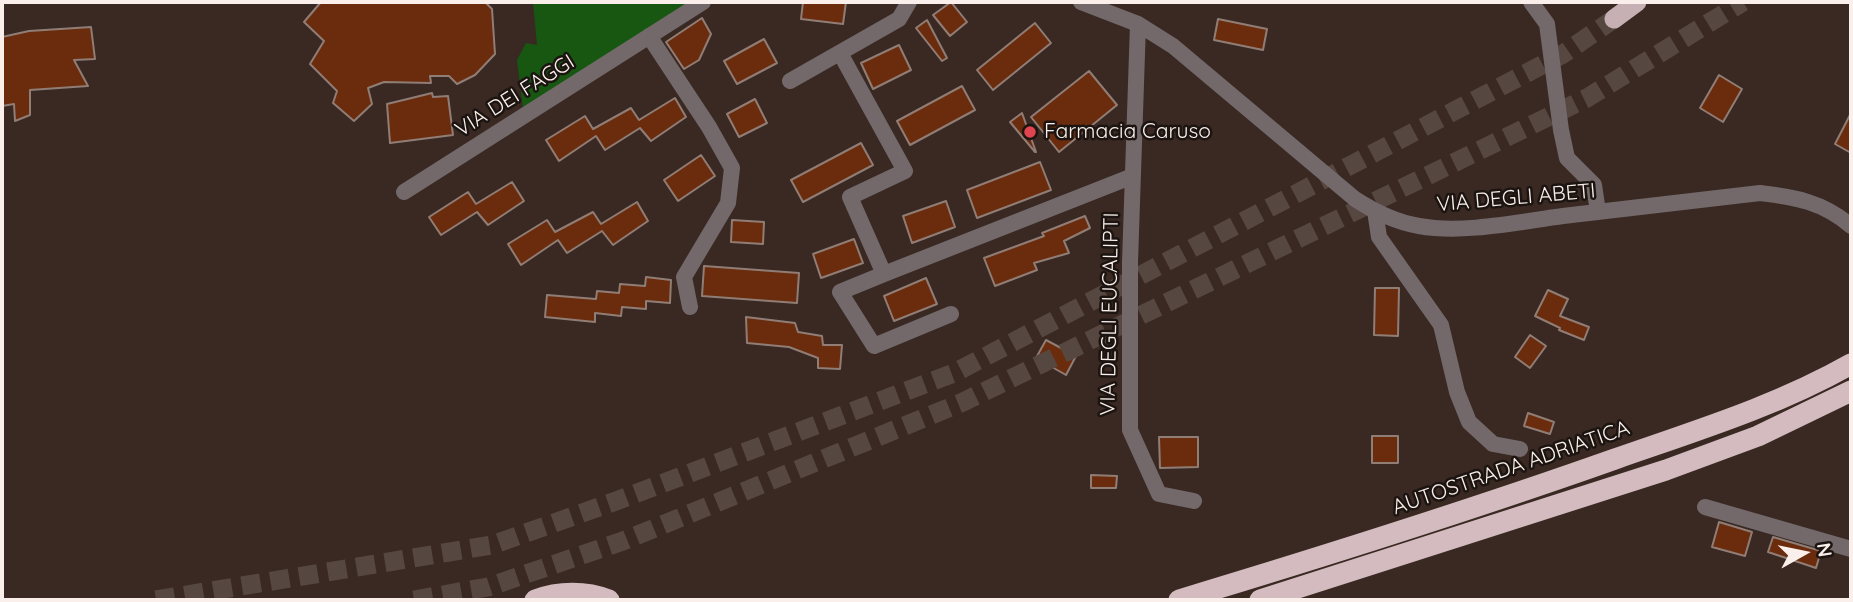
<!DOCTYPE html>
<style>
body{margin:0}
#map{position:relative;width:1853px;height:602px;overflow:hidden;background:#392922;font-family:Quicksand,sans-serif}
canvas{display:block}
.frame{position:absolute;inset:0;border:4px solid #faefea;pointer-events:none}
.north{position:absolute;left:1769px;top:518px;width:70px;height:70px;-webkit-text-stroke:5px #1b1411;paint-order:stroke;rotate:81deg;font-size:19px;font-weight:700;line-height:28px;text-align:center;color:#faefea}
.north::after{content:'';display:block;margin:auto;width:24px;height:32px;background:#faefea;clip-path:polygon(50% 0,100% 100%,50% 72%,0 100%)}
</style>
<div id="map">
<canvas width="1853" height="602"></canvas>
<div class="frame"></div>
<div class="north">N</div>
</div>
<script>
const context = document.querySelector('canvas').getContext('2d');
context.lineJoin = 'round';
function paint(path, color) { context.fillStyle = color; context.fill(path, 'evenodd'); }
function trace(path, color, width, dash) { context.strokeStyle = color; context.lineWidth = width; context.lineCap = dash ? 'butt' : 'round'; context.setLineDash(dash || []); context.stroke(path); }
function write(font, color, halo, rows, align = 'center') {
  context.font = font + ' Quicksand,sans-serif'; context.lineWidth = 5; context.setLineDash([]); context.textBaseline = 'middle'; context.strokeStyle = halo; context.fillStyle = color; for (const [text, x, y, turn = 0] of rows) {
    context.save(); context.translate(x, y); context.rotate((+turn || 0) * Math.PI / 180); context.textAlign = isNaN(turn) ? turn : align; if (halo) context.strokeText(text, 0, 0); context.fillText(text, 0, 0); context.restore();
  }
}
const green = new Path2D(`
 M533 2H697L523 109 517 60 526 43 537 45Z`);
const building = new Path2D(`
 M321 2H485L492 9 495 54 475 75 457 84 449 76H430L431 83 384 82 368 88 372 104 354 121 333 103 337 91 310 64 324 41 304 22Z
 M803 2H846L843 24 801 19Z
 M951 2 967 22 950 36 933 15Z
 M702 18 711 34 699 60 684 69 666 42Z
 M1218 19 1267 29 1263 50 1214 40Z
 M927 20 947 58 942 61 916 28Z
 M1035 23 1051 43 993 90 977 70Z
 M91 27 95 59 74 60 88 86 30 90V115L15 121 14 104 2 106V37L29 31Z
 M764 39 777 63 737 84 724 61Z
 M899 45 911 70 873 89 861 63Z
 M1089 71 1117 105 1059 152 1031 117Z
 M1719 75 1742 89 1723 122 1700 108Z
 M962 86 975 110 910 145 897 121Z
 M432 93 433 97 448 96 453 135 390 143 387 104Z
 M675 98 686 117 651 141 640 128 605 150 596 136 559 161 546 140 585 116 593 129 631 108 639 120Z
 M755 99 767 123 739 137 727 114Z
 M1022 113 1036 152H1035L1010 122Z
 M1851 113V153L1835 144Z
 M861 143 873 165 803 202 791 180Z
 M701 155 715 176 678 201 664 180Z
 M1040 162 1051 190 977 218 967 190Z
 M512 182 524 201 488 225 477 212 441 235 429 217 468 192 476 204Z
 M946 201 955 227 912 243 903 216Z
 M637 202 648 221 613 245 602 231 567 253 558 240 521 265 508 244 547 220 555 232 593 212 601 224Z
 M1085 216 1090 228 1064 241 1069 253 1034 263 1037 270 995 286 984 258 1044 236 1042 233Z
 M732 220 764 222 763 244 731 242Z
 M854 239 863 263 821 278 813 254Z
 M704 266 799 273 797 303 702 296Z
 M646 277 671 280 670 303 646 301V309L622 307 621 316 595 313V322L545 317 547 295 596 299 597 291 619 293 620 284 645 286Z
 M926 278 937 304 894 321 884 296Z
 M1375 288H1399L1398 336 1374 335Z
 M1548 290 1568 299 1560 316 1589 327 1584 340 1559 330 1560 328 1535 316Z
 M746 317 795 323 798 332 822 336 823 345H842L840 369 818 368V358L789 347 747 343Z
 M1530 335 1546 346 1530 368 1515 357Z
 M1046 340 1076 356 1066 375 1036 358Z
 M1528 413 1554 422 1550 434 1524 426Z
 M1372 436H1398V463H1372Z
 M1159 437H1198V467L1160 468Z
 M1091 475 1117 476 1116 488H1091Z
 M1719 522 1752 532 1745 556 1712 547Z
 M1773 537 1821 551 1816 568 1768 552Z`);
const trunkTunnel = new Path2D(`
 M156 600 492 545 616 501 954 373 1563 54 1614 19
 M414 600 488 587 623 541 963 402 1587 98 1743 2`);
const minor = new Path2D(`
 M1081 2 1138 24 1173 46 1355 199C1375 212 1395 222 1419 226 1463 234 1518 222 1563 216 1628 208 1694 201 1760 193 1795 197 1823 202 1851 226
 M1531 2 1547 24 1561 130 1567 158 1594 185 1598 212
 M1138 24 1130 262V430L1159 494 1194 501
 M649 36 709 127 732 168 728 203 684 277 690 307
 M840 53 905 171 850 197 884 274 1133 176
 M790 81 899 19 909 2
 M404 192 703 2
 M1375 211 1379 237 1441 325 1457 392 1469 422 1493 444 1520 449
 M884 274 840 292 874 346 951 314
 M1705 507 1851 549`);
const trunk = new Path2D(`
 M1614 19 1637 2`);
const motorway = new Path2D(`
 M535 600C559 591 586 591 609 600
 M1179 600C1325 556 1471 510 1615 459 1695 431 1777 406 1851 364
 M1260 600 1666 470 1758 436 1851 391`);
const markers = [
 [1030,132,7,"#e0444e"]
];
const streetNames = [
 ["VIA DEI FAGGI",515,96,-32],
 ["VIA DEGLI ABETI",1516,198,-5],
 ["VIA DEGLI EUCALIPTI",1110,314,-89],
 ["AUTOSTRADA ADRIATICA",1511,468,-19]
];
const poiNames = [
 ["Farmacia Caruso",1044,132]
];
paint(green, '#175712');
paint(building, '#6a2c0d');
trace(building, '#907d75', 2);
trace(trunkTunnel, '#564740', 19, [19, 10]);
trace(minor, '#73696b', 16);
trace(trunk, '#c6b0b3', 19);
trace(motorway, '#d3bbbf', 21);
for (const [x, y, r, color] of markers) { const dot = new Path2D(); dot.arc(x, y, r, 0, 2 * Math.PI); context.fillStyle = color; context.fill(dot); trace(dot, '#1b1411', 2.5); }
write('21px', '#faefea', '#1b1411', streetNames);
write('21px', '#faefea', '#1b1411', poiNames, 'left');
</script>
